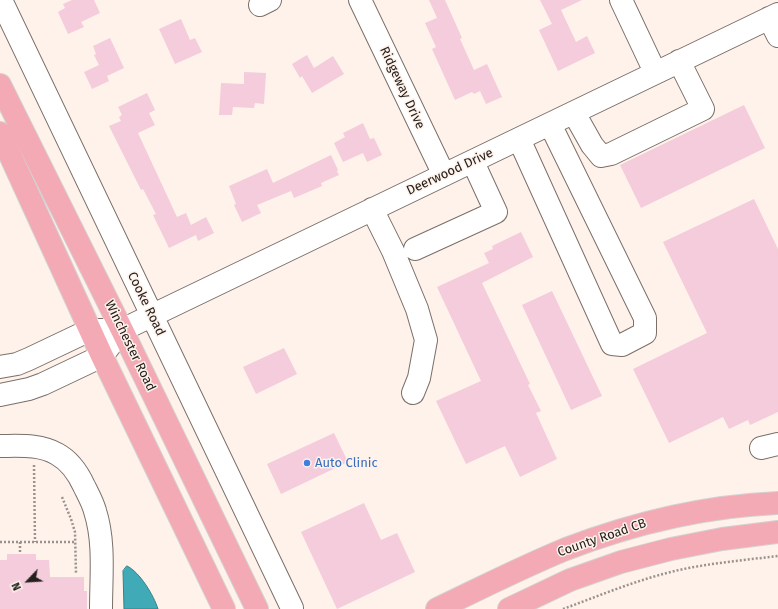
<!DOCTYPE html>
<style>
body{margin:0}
#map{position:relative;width:778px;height:609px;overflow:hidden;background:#fef2eb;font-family:"Fira Sans",sans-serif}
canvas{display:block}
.north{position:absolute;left:8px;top:561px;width:40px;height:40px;-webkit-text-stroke:3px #fef2eb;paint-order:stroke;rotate:245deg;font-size:11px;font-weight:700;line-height:16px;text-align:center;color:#24201d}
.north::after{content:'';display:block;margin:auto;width:14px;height:18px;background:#24201d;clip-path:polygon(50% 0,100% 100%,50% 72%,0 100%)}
</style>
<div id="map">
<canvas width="778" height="609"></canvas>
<div class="north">N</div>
</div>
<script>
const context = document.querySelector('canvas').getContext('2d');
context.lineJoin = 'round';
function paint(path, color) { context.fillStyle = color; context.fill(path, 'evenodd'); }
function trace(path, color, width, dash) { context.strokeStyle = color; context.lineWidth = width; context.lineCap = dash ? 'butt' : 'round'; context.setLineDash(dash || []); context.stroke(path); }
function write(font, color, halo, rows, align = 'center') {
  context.font = font + ' "Fira Sans",sans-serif'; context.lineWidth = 3; context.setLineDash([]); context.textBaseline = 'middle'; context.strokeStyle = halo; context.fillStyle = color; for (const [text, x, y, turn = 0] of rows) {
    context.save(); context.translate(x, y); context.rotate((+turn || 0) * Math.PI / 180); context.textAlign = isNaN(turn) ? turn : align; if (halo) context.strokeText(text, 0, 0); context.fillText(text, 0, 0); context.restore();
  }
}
const water = new Path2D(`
 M127 566C140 572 154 596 158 609H124L123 571Z`);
const building = new Path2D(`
 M72 0H94L100 13 81 22 84 27 68 34 58 12 65 8 63 4Z
 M429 0H445L462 38 460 39 474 70 487 64 502 97 486 104 480 91 474 94 472 92 455 100 432 49 436 47 425 23 437 18Z
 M540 0H582L561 10 576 42 587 36 595 53 558 71 539 30 552 24Z
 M181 19 190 40 195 38 202 52 175 64 159 29Z
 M110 38 124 68 107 76 109 81 92 89 84 72 99 65 94 55 96 54 93 46Z
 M307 55 314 68 333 56 344 74 312 93 302 76 300 78 292 64Z
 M244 72 266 73 264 104 255 103 254 108 233 107 232 115H219L221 83 244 84Z
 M147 93 155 110 149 113 155 125 138 133 177 217 186 213 191 225 206 217 214 233 198 241 196 235 169 248 153 215 156 214 143 189 141 190 109 126 121 121 119 117 122 115 118 107Z
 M744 105 765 148 641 208 620 165Z
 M363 123 370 139 374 138 382 155 367 162 363 153 343 162 334 143 345 137 343 133Z
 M331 155 338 170 337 171 339 175 321 183 322 186 294 198 291 191 257 205 261 213 242 222 234 205 236 204 229 186 267 169 273 183Z
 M754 199 778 249V412L750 425 748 420 729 429 723 417 669 443 633 369 707 333 663 242Z
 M521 232 533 257 482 283 530 384 528 385 541 411 536 413 557 459 520 477 505 446 466 464 436 401 481 381 437 287 489 263 484 253 493 249 492 246Z
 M552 291 602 396 571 410 522 305Z
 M284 348 297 374 256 394 243 367Z
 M334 433 348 462 281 494 267 464Z
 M364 503 381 540 397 533 415 572 337 609 301 532Z
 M7 554H36V560H49L50 577H84V591H87V609H0V560H7Z`);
const path = new Path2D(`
 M34 465 35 542
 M62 497 71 519 75 532 76 574
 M0 542H76
 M20 542V554
 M563 609C601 595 639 579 679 570 711 563 745 560 778 556`);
const minor = new Path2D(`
 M1 0 292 608
 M360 0 444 175
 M621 0 655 72
 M260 5 270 0
 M769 18 778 36
 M574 113 592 145 601 156 611 154 703 109 679 61
 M519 139 612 344 622 345 645 333V318L550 124
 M372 209 393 251 417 309 426 340 419 378 413 393
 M415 249 496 212 473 162
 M0 367 17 364 29 359 90 330H109
 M0 395 29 389 43 384 102 356 122 330 778 14
 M0 446C19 446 40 444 57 454 70 461 78 473 84 486 88 494 93 503 95 511 105 542 101 577 101 609
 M761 448 778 444`);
const major = new Path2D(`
 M0 85 122 330 257 609
 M0 133 102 356 224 609
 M437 609C479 589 522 567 566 549 634 523 705 506 778 503
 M509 609 570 580 621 562 671 549 722 539 778 532`);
const markers = [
 [307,463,4,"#3f7fe0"]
];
const streetNames = [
 ["Ridgeway Drive",402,88,65],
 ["Deerwood Drive",450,172,-25],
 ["Cooke Road",146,304,64],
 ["Winchester Road",130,346,64],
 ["County Road CB",602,538,-19]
];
const shopNames = [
 ["Auto Clinic",315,463]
];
paint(water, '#40abb7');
trace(water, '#388189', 1);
paint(building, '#f4ccdb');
trace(minor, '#7a6f69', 24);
trace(major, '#d3d2d2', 24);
trace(path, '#9b928d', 2.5, [2, 2]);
trace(minor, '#fff', 22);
trace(major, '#f3aab5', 22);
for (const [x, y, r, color] of markers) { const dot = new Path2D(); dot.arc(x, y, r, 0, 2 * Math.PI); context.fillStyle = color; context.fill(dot); trace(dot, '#fef2eb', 1.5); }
write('13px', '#24201d', '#fef2eb', streetNames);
write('13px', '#366cbe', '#fef2eb', shopNames, 'left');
</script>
